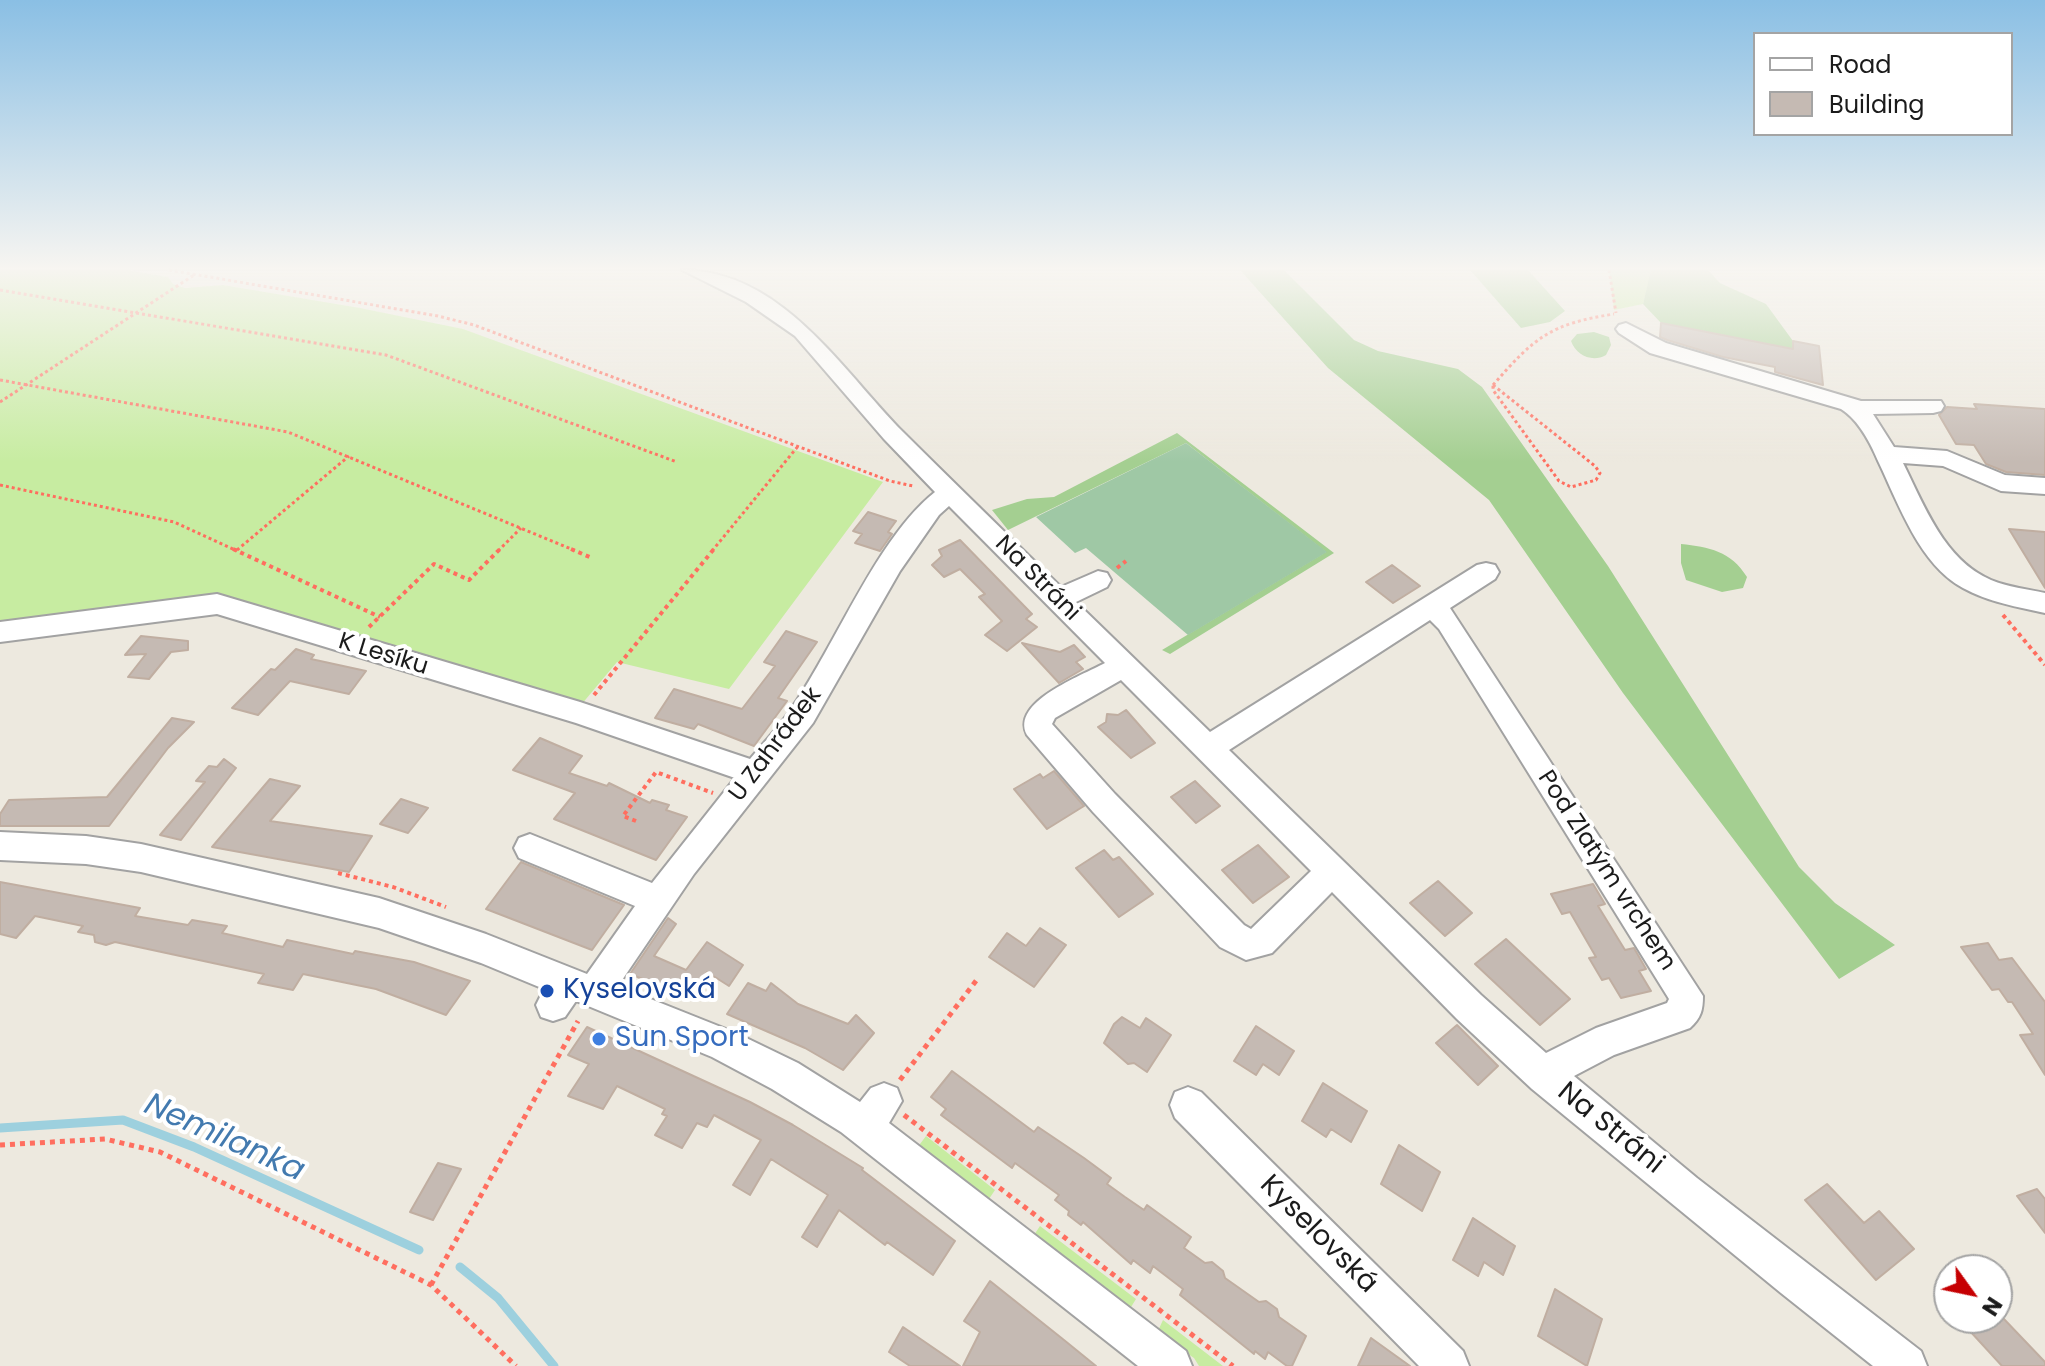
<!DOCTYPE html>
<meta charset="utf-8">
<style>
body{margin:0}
#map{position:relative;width:2045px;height:1366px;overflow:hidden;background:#ede9df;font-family:Poppins,sans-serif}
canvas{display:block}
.legend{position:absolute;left:1753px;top:32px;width:260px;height:104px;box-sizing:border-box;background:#fff;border:2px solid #a4a4a4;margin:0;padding:10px 14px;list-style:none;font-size:24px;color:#1b1b1b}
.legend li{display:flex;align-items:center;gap:16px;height:40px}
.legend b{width:40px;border:2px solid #a4a4a4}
.north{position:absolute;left:1933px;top:1254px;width:80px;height:80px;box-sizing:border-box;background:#fff;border:2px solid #a4a4a4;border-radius:50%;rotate:123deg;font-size:22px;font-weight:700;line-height:32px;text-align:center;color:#1b1b1b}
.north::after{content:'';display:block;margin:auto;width:28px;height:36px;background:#c60002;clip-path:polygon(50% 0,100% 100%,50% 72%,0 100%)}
</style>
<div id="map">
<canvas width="2045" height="1366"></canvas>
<ul class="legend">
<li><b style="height:10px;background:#fff"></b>Road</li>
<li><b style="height:22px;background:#c5bab3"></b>Building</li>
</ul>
<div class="north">N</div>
</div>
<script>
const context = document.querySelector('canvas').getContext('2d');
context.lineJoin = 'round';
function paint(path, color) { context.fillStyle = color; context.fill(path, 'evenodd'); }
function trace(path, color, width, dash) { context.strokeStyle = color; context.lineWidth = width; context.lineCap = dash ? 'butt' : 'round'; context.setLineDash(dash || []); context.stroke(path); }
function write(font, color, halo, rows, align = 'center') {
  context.font = font + ' Poppins,sans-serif'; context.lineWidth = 8; context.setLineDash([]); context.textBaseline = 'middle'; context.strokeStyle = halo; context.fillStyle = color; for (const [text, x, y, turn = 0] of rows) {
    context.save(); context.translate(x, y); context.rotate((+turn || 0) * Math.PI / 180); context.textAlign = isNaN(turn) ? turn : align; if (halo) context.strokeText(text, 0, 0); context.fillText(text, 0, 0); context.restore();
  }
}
const grass = new Path2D(`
 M0 270H127L168 277 173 284 185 288 223 285 360 308 463 329 883 482 729 689 617 662 581 705 223 597 0 627Z
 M1609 270H1652L1643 304 1614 310Z
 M926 1136 995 1190 987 1202 917 1148Z
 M1040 1226 1136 1299 1128 1312 1032 1238Z
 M1163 1320 1223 1366H1199L1194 1358 1157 1333Z`);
const forest = new Path2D(`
 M1240 270H1284L1354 340 1378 351 1458 369 1482 387 1608 566 1799 867 1835 903 1895 945 1839 979 1623 693 1489 500 1328 368Z
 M1470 270H1528L1565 311 1550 322 1521 328Z
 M1651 270H1708L1720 283 1766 304 1793 341V349L1661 323 1643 304Z
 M1594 332 1609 337 1611 345 1606 355C1592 363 1576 355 1571 341L1577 334Z
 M1177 433 1334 553 1170 654 1162 650 1326 552 1186 443 1008 530 992 510 1027 499 1054 497Z
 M1681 544C1709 547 1731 551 1747 577L1743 588 1722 592 1686 580 1681 563Z`);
const cemetery = new Path2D(`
 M1186 443 1327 552 1188 635 1086 548 1075 553 1036 517Z`);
const stream = new Path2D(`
 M0 1128 123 1120 194 1147 419 1250
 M460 1267 498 1298 554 1366`);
const building = new Path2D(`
 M1661 323 1793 349V341L1819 346 1823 385 1775 372V367L1723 357 1667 340 1660 337Z
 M1974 404 2045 409V475L2006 472 1986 464 1974 445 1956 444 1939 415 1947 407 1977 409Z
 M868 512 896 521 888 532 892 534 880 551 855 543 862 534 853 531Z
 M2009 529 2045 532V588Z
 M960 540 1032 614 1026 619 1037 627 1007 651 985 635 1002 621 979 597 985 594 960 569 944 577 932 565 942 556 939 550Z
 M1392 565 1420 586 1393 603 1366 582Z
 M786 631 817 642 778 698 787 701 754 746 698 724 694 729 655 718 674 689 742 709 775 666 764 662Z
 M141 636 188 641V650L171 652 149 679 128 677 146 654 125 655Z
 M1022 643 1060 652 1074 645 1085 657 1076 662 1083 669 1059 683Z
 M296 649 314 655 311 659 366 671 349 694 290 681 258 715 232 708 271 669 275 670Z
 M1126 710 1155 743 1131 758 1098 727 1106 722 1107 714 1118 715Z
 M172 718 194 722 168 748 109 826H0V814L9 800 107 797Z
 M540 738 582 756 569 773 607 786 609 783 650 803 652 800 669 805 666 810 687 817 656 860 554 819 575 793 513 770Z
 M224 759 236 768 181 840 160 835 205 782 196 781 209 766 217 767Z
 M1054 771 1084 806 1047 829 1014 789 1040 774 1043 778Z
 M270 779 300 786 270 821 372 836 349 872 212 847Z
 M1195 781 1220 806 1196 823 1171 797Z
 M401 799 428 808 408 833 380 824Z
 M1258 845 1289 877 1253 903 1222 870Z
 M1104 850 1113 860 1119 857 1153 894 1119 917 1076 868Z
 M521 862 624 905 592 950 486 909Z
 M1438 881 1472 913 1445 936 1410 903Z
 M0 882 140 908 135 916 188 925 192 920 227 926 222 933 283 947 287 940 353 954 355 951 414 962 470 981 446 1015 376 989 303 974 293 990 258 983 264 974 115 942 106 945 95 942 94 935 78 932 83 926 35 916 16 938 0 934Z
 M1593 884 1605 904 1598 906 1625 950 1634 948 1646 969 1639 971 1651 991 1621 998 1609 978 1602 980 1589 958 1596 957 1570 912 1562 914 1551 894Z
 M668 918 676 924 654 956 686 970 707 942 743 965 729 986 707 972 690 998 630 974Z
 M1040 928 1066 945 1034 987 989 957 1007 933 1026 946Z
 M1506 939 1570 999 1540 1025 1475 964Z
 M1988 943 1999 960 2012 958 2045 1002V1075L2020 1035 2033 1034 2012 1002H2008L1999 989 1992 990 1961 947Z
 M748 983 766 991 771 983 798 1004 848 1024 856 1015 874 1033 843 1070 805 1048 727 1014Z
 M1122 1017 1140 1028 1146 1018 1171 1035 1147 1072 1134 1063 1128 1064 1104 1043 1114 1024Z
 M1457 1025 1498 1066 1478 1085 1436 1043Z
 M1256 1026 1294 1051 1279 1075 1263 1064 1256 1075 1234 1061Z
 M587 1027 750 1102 793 1125 863 1168 862 1170 955 1241 933 1275 887 1242 885 1245 839 1210 817 1247 802 1237 828 1195 771 1159 750 1195 733 1185 761 1140 714 1115 707 1127 697 1123 682 1148 655 1135 667 1116 662 1114 665 1109 617 1086 603 1109 568 1096 589 1064 568 1055Z
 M952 1071 1034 1132 1038 1127 1084 1158 1111 1178 1107 1184 1125 1197 1144 1210 1147 1205 1191 1237 1184 1248 1205 1263 1212 1262 1223 1271 1225 1278 1259 1302 1266 1301 1277 1309 1279 1317 1306 1336 1292 1366H1287L1268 1352 1265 1359 1255 1351 1254 1354 1180 1295 1183 1289 1153 1266 1150 1273 1133 1260 1131 1264 1083 1222 1081 1225 1068 1215 1069 1211 1055 1200 1059 1195 1015 1163 1012 1168 941 1115 946 1109 931 1097Z
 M1323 1083 1367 1111 1351 1142 1331 1129 1326 1137 1302 1121Z
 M1399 1145 1440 1172 1422 1211 1381 1184Z
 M438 1163 461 1169 433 1220 410 1212Z
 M1827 1184 1864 1223 1879 1211 1914 1249 1876 1280 1805 1200Z
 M2037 1189 2045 1199V1233L2017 1196Z
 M1473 1218 1515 1246 1503 1275 1484 1262 1478 1276 1453 1260Z
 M990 1281 1064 1340 1096 1366H963L980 1332 964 1321Z
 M1555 1289 1602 1319 1587 1366 1538 1336Z
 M1958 1318H2003L2045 1362V1366H2002Z
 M903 1327 960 1366H910L889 1352Z
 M1371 1338 1410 1366H1358Z`);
const pathFar2 = new Path2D(`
 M169 270 438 316 474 325 890 481 913 486
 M1609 270 1616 313
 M0 290 386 355 677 462
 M0 380 288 432 576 551
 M1493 385 1595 466 1600 473 1596 480 1571 487 1559 481 1493 390Z
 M1493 385C1535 337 1550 324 1614 314
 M0 402 194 275
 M0 485 174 522 237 551
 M237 550 349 456
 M498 551 521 528
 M712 551 799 445`);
const pathFar1 = new Path2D(`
 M233 549 380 617
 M571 549 592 558
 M1117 568 1126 561
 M2003 615 2045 665
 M369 627 434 564 469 580 500 549
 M594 695 714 549
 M636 821 623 816 656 772 713 793
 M338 873 393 887 446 907`);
const path = new Path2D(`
 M900 1080 979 977
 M904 1115 1233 1366
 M0 1145 105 1139 160 1152 431 1285 516 1366
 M431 1285 578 1021`);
const minor = new Path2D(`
 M682 270C781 270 841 369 903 432 955 484 1008 535 1061 587L1098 571 1107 573 1111 580 1107 587 1076 602 1210 732 1477 565 1486 563 1495 565 1499 572 1495 579 1450 608 1703 996C1703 1010 1701 1018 1690 1028L1614 1055 1574 1076 1697 1178 1921 1351 1927 1366H1873L1781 1293 1532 1089 1457 1019 1332 892 1272 953 1246 960 1220 947 1093 812 1027 735C1010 702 1081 676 1105 663L949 506 939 515 900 571 813 723 694 874 618 986 736 1033 798 1063 860 1102 871 1088 884 1083 897 1088 902 1101 889 1123 1186 1351 1192 1366H1138L841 1132 772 1089 712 1057 576 1001 565 1017 553 1021 541 1017 536 1005 544 989 481 963 379 928 141 872 86 864 0 860V832L86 836 141 844 379 898 486 934 587 974 635 906 519 858 514 848 519 838 530 834 652 883 735 778 576 723 217 614 0 642V622L217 594 580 702 750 759C765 741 781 725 793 706 836 644 877 538 935 492L884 439 795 336 746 302ZM1430 620 1439 629 1669 999 1667 1003 1596 1028 1546 1053 1481 995 1229 750ZM1121 680 1311 871 1251 929 1244 925 1115 794 1052 724 1055 718Z
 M1626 323 1666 343 1861 401H1941L1944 406 1941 411 1933 413 1873 414 1894 447 1947 451 2005 475 2045 478V494L2001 491 1943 466 1903 463C1924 505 1944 560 1991 580 2008 587 2027 589 2045 593V613C2018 607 1988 602 1963 588 1920 565 1899 505 1879 463 1871 444 1859 420 1841 409L1650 353 1619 333 1616 329 1619 325Z
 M1188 1087 1201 1092 1463 1351 1469 1366H1419L1175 1118 1170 1105 1175 1092Z`);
const markers = [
 [547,991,8,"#1a4fb4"],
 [599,1039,8,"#3f7fe0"]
];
const streetNames = [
 ["Na Stráni",1037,579,45],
 ["K Lesíku",383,655,17],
 ["U Zahrádek",776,745,-53],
 ["Pod Zlatým vrchem",1606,871,57]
];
const nearTransitnames = [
 ["Kyselovská",563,991]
];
const nearShopnames = [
 ["Sun Sport",615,1039]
];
const nearStreetnames = [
 ["Na Stráni",1610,1129,39],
 ["Kyselovská",1318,1235,45]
];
const nearWaternames = [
 ["Nemilanka",224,1139,24]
];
paint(grass, '#c7eca1');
paint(forest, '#a4cf91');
paint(cemetery, '#9fc8a5');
trace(stream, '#9dd0de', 9);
paint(building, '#c5bab3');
trace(building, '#c0aea1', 2);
trace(minor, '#a2a2a2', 4);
trace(pathFar2, '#ff6e5f', 3, [3, 3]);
trace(pathFar1, '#ff6e5f', 4, [4, 4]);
trace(path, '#ff6e5f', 5, [5, 5]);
paint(minor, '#fff');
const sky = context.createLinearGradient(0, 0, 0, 462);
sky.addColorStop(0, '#8abfe4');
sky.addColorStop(0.58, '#f7f5f1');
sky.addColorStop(1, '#f7f5f100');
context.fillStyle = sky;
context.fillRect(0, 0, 2045, 462);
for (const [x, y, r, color] of markers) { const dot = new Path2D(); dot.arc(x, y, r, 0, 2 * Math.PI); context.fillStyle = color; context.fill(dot); trace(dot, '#fff', 3); }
write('24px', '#1b1b1b', '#fff', streetNames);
write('28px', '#164399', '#fff', nearTransitnames, 'left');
write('28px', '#366cbe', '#fff', nearShopnames, 'left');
write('28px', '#1b1b1b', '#fff', nearStreetnames);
write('italic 32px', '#437aaf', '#fff', nearWaternames);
</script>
